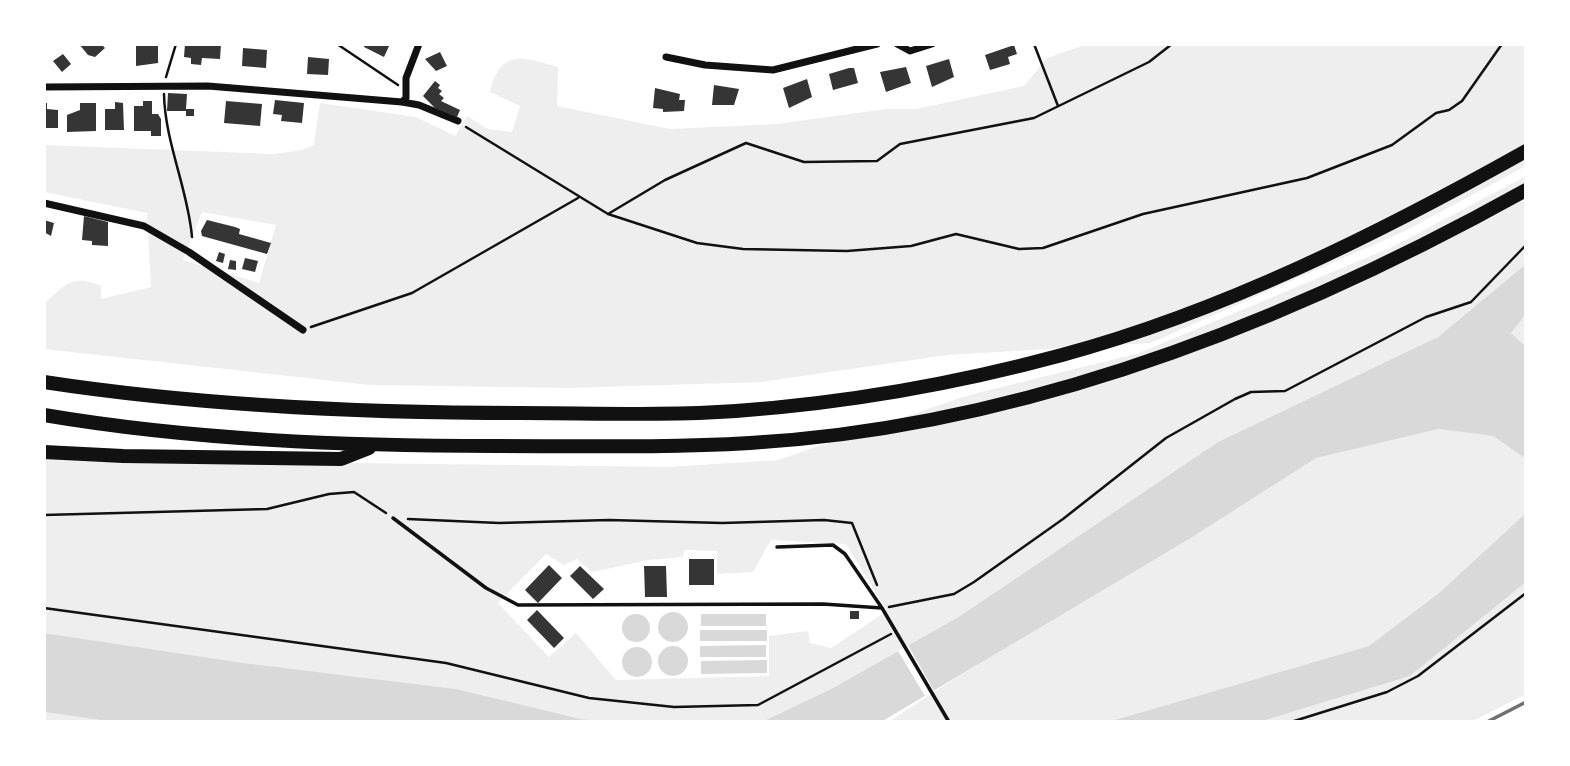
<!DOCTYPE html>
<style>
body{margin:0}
#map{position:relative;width:1570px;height:766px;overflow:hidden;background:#fff;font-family:"Alegreya Sans",sans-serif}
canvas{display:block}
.frame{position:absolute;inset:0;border:46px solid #fff;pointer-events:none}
</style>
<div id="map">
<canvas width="1570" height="766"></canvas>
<div class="frame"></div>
</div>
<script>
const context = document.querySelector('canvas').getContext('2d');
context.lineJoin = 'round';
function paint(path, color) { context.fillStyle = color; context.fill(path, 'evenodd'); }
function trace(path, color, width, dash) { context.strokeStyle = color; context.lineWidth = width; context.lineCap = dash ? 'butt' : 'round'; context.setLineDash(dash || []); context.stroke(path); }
const green = new Path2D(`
 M1087 44H1526V166L1405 231 1150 343 947 355 761 382 569 388 370 385 44 349V304C64 286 71 273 101 286V299L151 287 147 213 44 192V145L275 154 302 150 314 145 320 103 416 117 455 136 467 116 488 129 512 132 520 106 490 92C500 48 524 57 558 67L557 106 670 129 777 124 886 109H916L1024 86 1047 58ZM202 212 276 225 259 283 183 260Z
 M1526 176V264L1438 337 1218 442 960 616 833 688 762 722H614L581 719 456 689 244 663 44 633V459L668 467 778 460 969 395 1139 353 1392 247ZM771 540 846 544 887 611 831 648 810 643 808 631 769 636V676L616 680 576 633 549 657 498 603 546 554 564 565 577 559 592 572 649 560 683 557 684 550 717 551V574L753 572Z
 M1526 314V343L1523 344 1511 333Z
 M1439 429 1493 436 1526 459V513L1439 593 1369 646 1108 722H888L951 681 1316 458Z
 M1526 582V694L1471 722H1259L1410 676Z
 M44 712 115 722H44Z`);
const water = new Path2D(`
 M1526 264V314L1511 333 1523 344 1526 343V459L1493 436 1439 429 1316 458 1189 539 881 722H762L833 688 960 616 1218 442 1438 337Z
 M1526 513V582L1410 676 1259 722H1108L1369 646 1439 593Z
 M658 627a15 15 0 1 1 30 0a15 15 0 1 1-30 0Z
 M622 628a14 14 0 1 1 28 0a14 14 0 1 1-28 0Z
 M701 614H766V626H701Z
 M700 630H767V641H700Z
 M44 633 244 663 456 689 581 719 614 722H115L44 712Z
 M766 645V657H700V646Z
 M658 661a15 15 0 1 1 30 0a15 15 0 1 1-30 0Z
 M622 662a15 15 0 1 1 30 0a15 15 0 1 1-30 0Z
 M767 660V673L701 674V661Z`);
const pier = new Path2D(`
 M908 645 934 691 925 696 898 651Z`);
const building = new Path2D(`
 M79 44H101L105 48 95 57 88 55Z
 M136 44H158V63L136 66Z
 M185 44H221L220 59 202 58 201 65 191 64V58L184 57Z
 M365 44H390L384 57 364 47Z
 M1014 45 1017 54 1008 57 1010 64 990 70 985 55Z
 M243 48 267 50 266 68 242 66Z
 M440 52 447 66 436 71 425 59Z
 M63 54 71 64 62 72 53 61Z
 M308 57 329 59 328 75 307 74Z
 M949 59 954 77 932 87 926 66Z
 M906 67 911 83 886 92 880 72Z
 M849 68H854L858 83 833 90 829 74Z
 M807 79 812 97 789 108 783 88Z
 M435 81 440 85 438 88 442 91 439 94 444 98 441 101 460 110 457 117 435 108 423 96Z
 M714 85 739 89 734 105H712Z
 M655 88 680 94 679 100H685L684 111 663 112V109L653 108Z
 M168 93 187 94 186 109H194V116H186V111H167Z
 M275 100 304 103 302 123 281 121 282 115 273 114Z
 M143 101H152V114H158L161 119V136H151V131H134V106H143Z
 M226 101 262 104 260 126 224 123Z
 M115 102 123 103 124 130H105V109H115Z
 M44 103H47V109L58 110V128H44Z
 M80 103H96V131L67 132V115L80 110Z
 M84 216 108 222V246L92 245V241L82 240Z
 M44 220 54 223 51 236 44 232Z
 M207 220 235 227 240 229 239 234 271 243 267 254 202 236 201 231Z
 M219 252 225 254 223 263 216 261Z
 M245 258 258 261 255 272 242 269Z
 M230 260 236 261V270L228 269Z
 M689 559H714V585H689Z
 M549 565 562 578 538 603 525 590Z
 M580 566 604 589 593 599 570 576Z
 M644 566H666L667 597H645Z
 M537 610 564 638 554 648 527 620Z
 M850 611H859V619H850Z`);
const path = new Path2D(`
 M337 44 398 85
 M1034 44 1058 106
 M166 77 176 44
 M164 94C165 143 188 189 192 237
 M466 127 608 214 697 243 743 249 847 251 911 246 956 234 1019 249 1043 248 1143 214 1307 178 1392 145 1436 113 1449 110 1462 101 1502 44
 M608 214 665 180 746 143 804 162 877 161 900 144 1034 118 1149 62 1172 44
 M311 327 412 293 578 198
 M44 515 267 509 329 494 354 492 386 513
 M408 519 499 523 609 520 722 523 824 520 852 523 877 585
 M889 607 954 594 974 582 1063 519 1166 438 1235 399 1251 392 1285 391 1426 317 1471 302 1526 245
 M44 608 446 663 589 698 674 707 758 705 891 634
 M1291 722 1387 692 1418 676 1526 593`);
const service = new Path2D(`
 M393 518 486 588 518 605 823 604 882 608
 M777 547 833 545 845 554 882 608 949 722`);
const minor = new Path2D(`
 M897 44 910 51 932 44
 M666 57 705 65 773 70 877 44
 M44 87 208 86 402 102 419 105 458 121
 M402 102 406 98V78L419 44
 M44 203 144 226 189 252 303 330`);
const motorway = new Path2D(`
 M44 382C201 406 361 413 520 413 591 413 664 416 736 411 846 403 955 384 1062 355 1224 311 1380 233 1526 151
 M44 415C192 440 346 446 496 446 580 446 666 448 750 443 1024 427 1289 322 1526 190
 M44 452 123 456 341 459 369 448`);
const rail = new Path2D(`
 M1487 722 1526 702`);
paint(green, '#eee');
paint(water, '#d9d9d9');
paint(pier, '#fff');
paint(building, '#353535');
trace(path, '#111', 2.5);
trace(service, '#111', 3.5);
trace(minor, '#111', 7);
trace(motorway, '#111', 14);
trace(rail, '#707070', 3.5);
</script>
